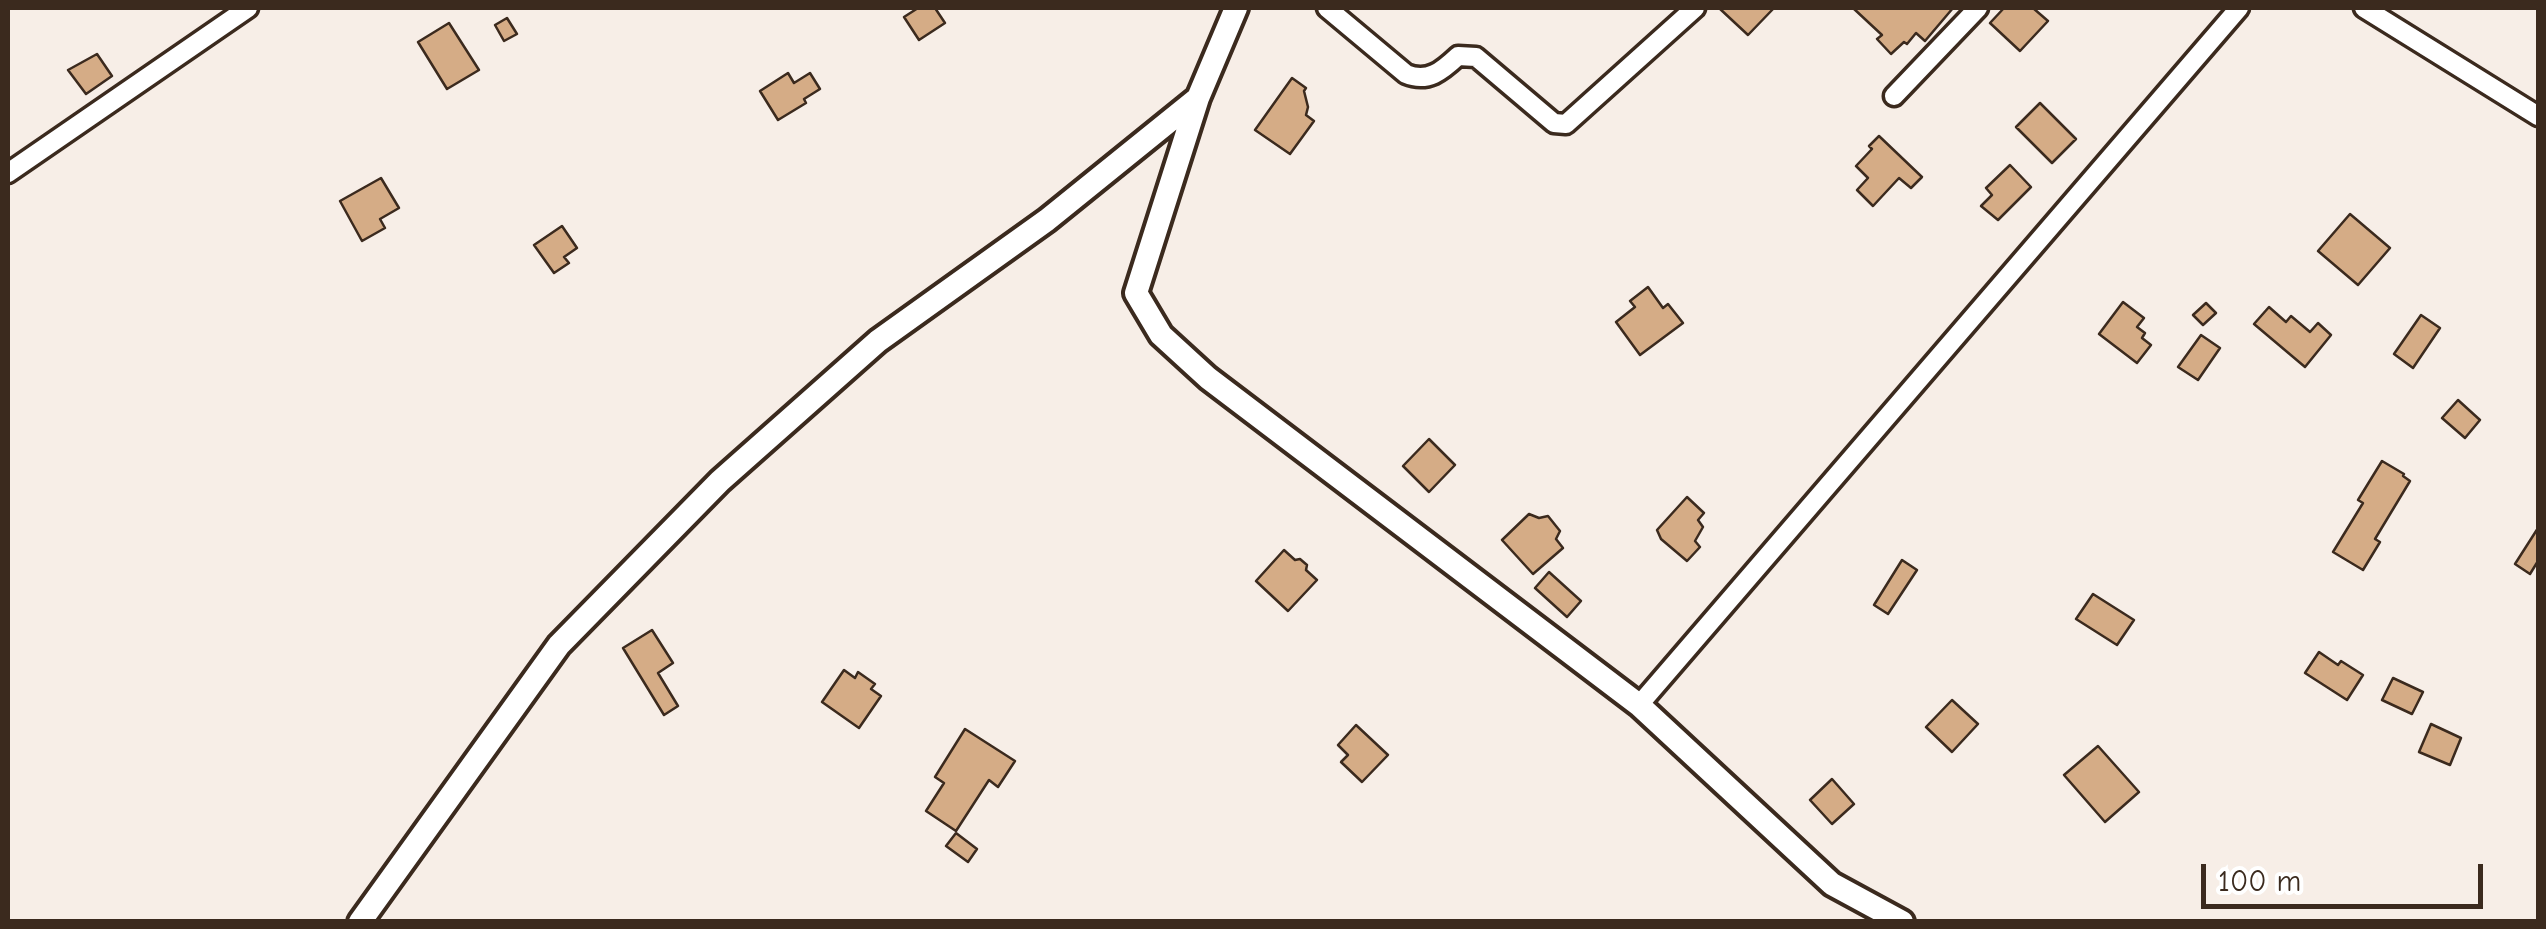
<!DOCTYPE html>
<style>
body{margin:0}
#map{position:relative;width:2546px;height:929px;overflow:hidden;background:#f7eee7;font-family:"Comic Neue",sans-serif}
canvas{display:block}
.frame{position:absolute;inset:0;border:10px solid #3b2a1e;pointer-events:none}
.scale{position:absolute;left:2201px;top:864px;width:282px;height:45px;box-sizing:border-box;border:5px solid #3b2a1e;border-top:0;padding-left:12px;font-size:30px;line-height:35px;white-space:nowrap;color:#3b2a1e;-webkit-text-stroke:8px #fff;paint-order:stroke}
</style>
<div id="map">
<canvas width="2546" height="929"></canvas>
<div class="frame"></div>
<div class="scale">100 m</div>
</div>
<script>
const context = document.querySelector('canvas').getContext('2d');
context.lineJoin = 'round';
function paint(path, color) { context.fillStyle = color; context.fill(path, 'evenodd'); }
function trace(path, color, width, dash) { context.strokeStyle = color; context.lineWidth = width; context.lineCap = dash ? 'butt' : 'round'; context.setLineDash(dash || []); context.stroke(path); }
const building = new Path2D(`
 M918 8H935L945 23 919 40 904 17Z
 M1719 8H1774L1748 35Z
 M1853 8H1953L1925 41 1916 33 1907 44 1904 42 1891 54 1877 39 1882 35Z
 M2004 8H2033L2048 21 2020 51 1990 23Z
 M507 18 517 34 504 41 495 25Z
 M449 23 479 70 447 89 418 42Z
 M97 54 112 76 86 94 68 70Z
 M788 73 794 83 810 73 820 89 804 99 806 103 778 120 760 91Z
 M1292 78 1306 88 1304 91 1308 107 1306 115 1314 121 1290 154 1255 130Z
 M2040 103 2076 139 2052 163 2016 127Z
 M1879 136 1922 177 1911 188 1899 178 1873 206 1857 190 1868 178 1856 166 1872 149 1869 146Z
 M2010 165 2031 187 1998 220 1981 206 1992 195 1986 188Z
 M381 178 399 208 380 219 385 228 362 241 340 201Z
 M2350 214 2390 248 2358 285 2318 251Z
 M562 226 577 248 564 257 569 263 554 273 534 245Z
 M1648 287 1663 308 1668 304 1683 323 1640 355 1616 322 1635 307 1630 301Z
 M2123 302 2144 318 2137 327 2145 333 2142 338 2151 345 2137 363 2099 334Z
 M2206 303 2216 313 2203 325 2193 315Z
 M2269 307 2286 322 2291 316 2310 332 2318 323 2331 335 2305 367 2254 324Z
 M2421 315 2440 328 2413 368 2394 354Z
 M2201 335 2220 348 2198 380 2178 367Z
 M2458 400 2480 420 2465 438 2442 418Z
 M1429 439 1455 465 1429 492 1403 466Z
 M2382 461 2404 474 2403 476 2410 481 2375 539 2380 542 2363 570 2333 552 2363 503 2358 500Z
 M1687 497 1704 513 1698 520 1703 527 1695 541 1700 547 1687 561 1661 539 1657 530Z
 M1529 514 1539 518 1548 516 1560 531 1556 539 1563 548 1533 574 1502 540Z
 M2538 528V561L2530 574 2515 564Z
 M1284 550 1295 560 1300 559 1307 565 1306 570 1317 580 1288 611 1256 581Z
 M1902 560 1917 570 1888 614 1874 605Z
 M1549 572 1581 601 1567 617 1535 588Z
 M2093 594 2134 620 2117 645 2076 619Z
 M652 630 673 663 658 673 678 706 664 715 623 648Z
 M2319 652 2338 665 2341 661 2363 675 2347 700 2305 673Z
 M844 670 855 678 858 672 875 684 871 689 881 696 859 728 822 702Z
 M2393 678 2423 692 2412 714 2382 700Z
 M1952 700 1978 724 1952 752 1926 727Z
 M2431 724 2461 738 2450 765 2419 752Z
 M1356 725 1388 755 1362 782 1341 762 1348 755 1338 745Z
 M965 729 1015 761 998 787 989 780 956 831 926 811 944 783 935 777Z
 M2098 746 2139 792 2105 822 2064 775Z
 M1832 779 1854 804 1832 824 1810 800Z
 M956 833 977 849 968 862 946 846Z`);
const minor = new Path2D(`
 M1327 8 1406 74C1428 83 1442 71 1458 56L1476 57 1554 123 1566 124 1695 8
 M2364 8 2538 116
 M1894 96 1978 8
 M8 173 248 8
 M1639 705 2239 8`);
const tertiary = new Path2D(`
 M1236 8 1198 98 1136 293 1161 335 1208 378 1639 705 1832 884 1902 922
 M360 922 559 645 720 481 878 341 1047 220 1198 98`);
paint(building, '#d5ac86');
trace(building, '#3b2a1e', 2.5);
trace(minor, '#3b2a1e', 25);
trace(tertiary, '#3b2a1e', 30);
trace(minor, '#fff', 18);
trace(tertiary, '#fff', 22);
</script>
